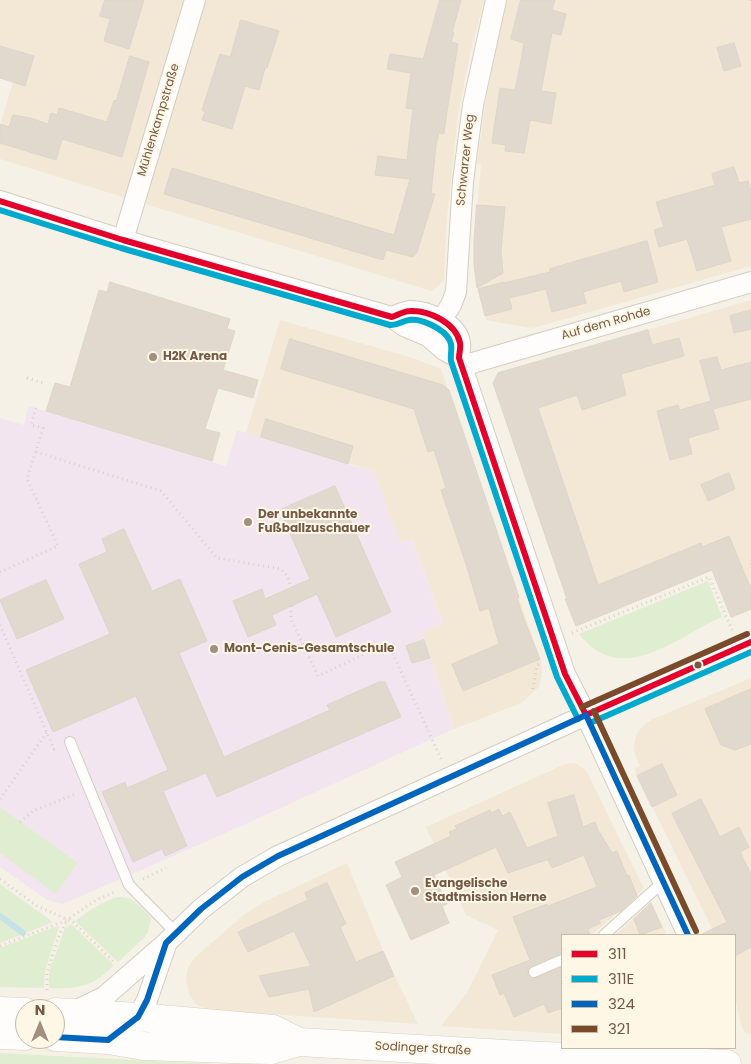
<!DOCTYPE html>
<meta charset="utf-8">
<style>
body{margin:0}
#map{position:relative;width:751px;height:1064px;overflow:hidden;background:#f6f1e6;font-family:Poppins,sans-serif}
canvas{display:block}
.legend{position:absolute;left:561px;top:934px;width:175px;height:115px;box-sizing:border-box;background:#fff7e6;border:1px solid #c7b8a6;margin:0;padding:6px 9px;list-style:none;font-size:15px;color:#745a46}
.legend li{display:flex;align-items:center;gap:10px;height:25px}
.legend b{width:25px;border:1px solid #c7b8a6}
.north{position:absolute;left:15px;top:999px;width:50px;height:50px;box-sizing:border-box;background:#fff7e6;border:1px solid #c7b8a6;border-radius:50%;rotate:0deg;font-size:14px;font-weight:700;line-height:20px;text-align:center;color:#745a46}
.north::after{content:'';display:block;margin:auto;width:18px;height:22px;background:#a28f7e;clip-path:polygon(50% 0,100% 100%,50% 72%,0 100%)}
</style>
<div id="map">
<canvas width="751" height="1064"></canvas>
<ul class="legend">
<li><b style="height:6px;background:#e4002b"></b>311</li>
<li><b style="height:6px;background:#00a9ce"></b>311E</li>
<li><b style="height:6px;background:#0065bd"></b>324</li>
<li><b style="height:6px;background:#7a4b2a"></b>321</li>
</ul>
<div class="north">N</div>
</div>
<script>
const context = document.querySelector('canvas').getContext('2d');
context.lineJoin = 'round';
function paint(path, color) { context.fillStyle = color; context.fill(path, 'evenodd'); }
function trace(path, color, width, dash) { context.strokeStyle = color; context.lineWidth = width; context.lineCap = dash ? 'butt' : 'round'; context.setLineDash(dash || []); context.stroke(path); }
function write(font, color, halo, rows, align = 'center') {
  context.font = font + ' Poppins,sans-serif'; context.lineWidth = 4; context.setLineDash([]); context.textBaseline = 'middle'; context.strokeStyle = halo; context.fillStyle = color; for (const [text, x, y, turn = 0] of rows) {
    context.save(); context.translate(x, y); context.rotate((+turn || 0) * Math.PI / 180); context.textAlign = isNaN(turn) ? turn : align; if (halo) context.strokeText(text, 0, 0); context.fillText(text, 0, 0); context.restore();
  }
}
const residential = new Path2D(`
 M0 0H185L126 198 0 159V125L13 82 0 78Z
 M205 0H484L470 54 458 115 446 227 444 281 432 291 145 204Z
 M507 0H751V266L537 327 530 328 486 320 477 284 474 262 475 230 481 165 477 164 486 98 498 37Z
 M751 300V610L732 618 712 570 576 626 565 599 566 598 493 383 498 373Z
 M280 320 413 358 441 369 541 662 542 673 539 687 525 700 519 704 454 729 422 632 443 623 412 539 400 543 374 471 246 433Z
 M751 678V1035L744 1031 741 1025 735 997V935H715L634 769 640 766 635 755 634 749 635 739 639 730 646 723 653 719Z
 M570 763 577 764 583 768 587 772 644 889 592 935H562V951L531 964 529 970 531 975 537 978 562 968V1034L441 1026 466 994 477 973 498 930 466 915 426 827 563 765Z
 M347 863 383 951 418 1024 209 1010 199 1006 195 1003 189 994 186 978 188 968 194 958 245 914 266 901Z
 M651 903 667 935H615Z`);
const education = new Path2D(`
 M28 406 226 466 237 430 347 464 374 471 400 542 412 539 443 624 422 632 454 729 217 837 63 904 47 900 0 867V418L24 425Z`);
const green = new Path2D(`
 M708 581 722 617C677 636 622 689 579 634Z
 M0 807 78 863 56 894 0 853Z
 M0 884 53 922 0 943Z
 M117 897C133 896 141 906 151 918L148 932 144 938 118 962 75 921C88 911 102 902 117 897Z
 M71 924 114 965C92 987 79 989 49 988V972L65 928Z
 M57 926 59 927 45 971 44 988 0 987V948Z
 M0 1053 213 1064H0Z`);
const stream = new Path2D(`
 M0 916 23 933`);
const building = new Path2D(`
 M105 0H144L129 49 104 41 110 19 100 16Z
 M440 0H461L452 33H454L451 42 458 44 447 111 444 134 439 133 436 146 431 193 435 194 417 252 413 257 386 250 383 260 164 194 172 168 394 235 410 179 375 175 378 156 407 160 413 109 406 108 411 73 387 69 390 54 423 59Z
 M521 0H555L552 10 566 14 561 35 552 33 541 91 556 93 551 124 530 120 524 153 505 151 506 145 492 143 500 88 515 90 520 66 524 43 511 39Z
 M241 20 279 31 267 68H265L259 90 245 86 232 129 202 120 205 112 202 110 220 54 230 57Z
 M734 43 741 66 724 71 717 48Z
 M0 46 34 56 25 86 0 78Z
 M130 56 149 62 122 157 62 139 56 160 0 143V124L9 127 13 115 30 118 48 124 51 113 57 115 59 108 107 122 114 100 116 101Z
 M734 167 739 183 748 181 751 192V219L721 227 731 261 697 271 687 239 659 247 654 230 664 227 656 202 715 185 712 174Z
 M477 205 505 207 501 251 503 273 477 288 474 265V240Z
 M647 241 658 282 624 292 621 281 583 292 586 303 552 312 546 289 509 298 512 309 485 316 478 289 504 282V283L550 272V269Z
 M110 282 230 319 227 329 235 331 223 370 258 380 253 398 218 388 205 429 220 433 212 461 46 411 55 383 70 387 99 290 107 292Z
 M751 310V329L734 333 730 316Z
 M648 330 652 345 679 338 684 356 621 374 626 395 582 410 577 395 538 408 598 585 701 543 702 547 729 536 751 589V609L731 617 712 570 576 626 565 599H567L493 383 498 373Z
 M290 339 443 385 449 390 519 597 517 598 522 614 540 659 463 691 452 664 499 644 489 608 480 611 466 564 441 490 446 488 434 450 428 452 414 409 281 369Z
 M717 357 721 370 751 362V399L713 409 719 429 688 438 692 454 670 460 657 411 678 405 680 410 711 401 700 361Z
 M266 419 353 446 348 464 261 437Z
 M729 473 735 489 708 501 701 485Z
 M335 486 391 612 336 637 317 594 272 615 276 625 248 637 233 601 262 589 265 599 310 579 280 510Z
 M124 529 152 591 180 579 207 641 179 653 224 757 330 710 327 705 379 682H385L401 717 217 797 206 773 163 791 187 846 165 856 162 849 133 862 102 792 125 782 127 788 168 770 136 696 53 732 26 670 110 634 79 564 107 552 102 539Z
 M46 580 64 619 17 639 0 600Z
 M424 640 430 658 412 663 406 646Z
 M751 689V744L735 750 721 745 705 709Z
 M662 764 677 795 652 807 637 776Z
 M574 795 583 827 595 822 598 830 612 853 617 851 627 876 629 875 637 896 621 911 599 920 601 923 588 929 590 935H562V953L531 966 528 968 527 972 528 975 530 978 534 979 562 967V1008L548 1013 544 1004 514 1017 504 993 500 995 492 975 530 960 513 917 547 904 548 906 597 887 584 855 552 868 548 860 552 858 508 873 496 847 434 875 447 904 442 906 449 923 411 940 386 885 402 877 395 862 451 836 449 832 457 829 455 826 490 810 491 813 499 809 502 816 510 812 527 848 558 836 548 803Z
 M701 799 720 837 739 827 749 847 740 852 751 874V947L735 956V935H700L727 922 672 814Z
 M327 883 346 924 340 927 356 962 383 951 394 976 314 1012 309 989 269 997 259 976 311 966 294 931 248 952 238 932 308 900 305 893Z
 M651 903 662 927 640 935 634 919Z`);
const path = new Path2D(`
 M751 0V1
 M27 378 44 383
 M36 452 161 491 217 558 281 569 288 577 291 588
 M750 564H751
 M0 572 58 546 27 479 43 428 31 425 36 408
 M291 606V619L318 676 388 643 442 761
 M0 625 54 749 56 748
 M572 633 709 577 732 630
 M533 689 537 665 542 663
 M0 799 47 732
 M20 822 33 811 75 794
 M0 879 37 906 73 922 115 963
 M143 879 166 868
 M0 946 67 920 96 900 117 891
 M47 990V973L58 938 67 920`);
const lane = new Path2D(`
 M70 742 129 885 176 933
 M604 935 663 882
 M534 972 562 960`);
const street = new Path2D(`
 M0 201 123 240 392 317 404 326 428 336 444 350 459 358
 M123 240 195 0
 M392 317C398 315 405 311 411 311 427 311 458 324 460 343 461 347 459 354 459 358L565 674 586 715 688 935
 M441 320 451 305 456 292 463 181 473 105 496 0
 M462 366 751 282
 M73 1012 104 997 166 943 201 909 242 877 278 856 586 715 751 642
 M129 1024 138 1017 147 1000 166 945`);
const secondary = new Path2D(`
 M0 1011 25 1012
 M55 1012 138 1017 273 1029 299 1042
 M0 1035 25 1036
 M55 1037 108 1040 144 1046 231 1049 271 1050 299 1042 522 1055 727 1064`);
const bus1 = new Path2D(`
 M0 201 123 240 392 317C398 315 404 311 410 311 429 310 456 323 460 343 461 348 459 353 459 358L565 674 586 715
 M586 715 751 642`);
const bus2 = new Path2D(`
 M0 210 121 248 390 325C397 326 402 321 409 320 421 318 445 329 450 341 453 347 450 354 451 361L557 677 578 719
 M590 723 751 652`);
const bus3 = new Path2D(`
 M586 715 688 935
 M55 1037 108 1040 138 1017 147 1000 166 943 201 909 242 877 278 856 586 715`);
const bus4 = new Path2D(`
 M582 707 747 634
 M594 711 696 931`);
const markers = [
 [153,357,5,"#a28f7e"],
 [248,522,5,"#a28f7e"],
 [214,649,5,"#a28f7e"],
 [698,665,4.5,"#745a46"],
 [415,891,5,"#a28f7e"]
];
const streetNames = [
 ["Mühlenkampstraße",159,120,-73],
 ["Schwarzer Weg",466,160,-84],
 ["Auf dem Rohde",606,324,-16],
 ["Sodinger Straße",423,1049,3]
];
const poiNames = [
 ["H2K Arena",163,357],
 ["Der unbekannte",258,515],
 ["Fußballzuschauer",258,529],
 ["Mont-Cenis-Gesamtschule",224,649],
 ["Evangelische",425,884],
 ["Stadtmission Herne",425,898]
];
paint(residential, '#f2e8d5');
paint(education, '#f3e5f0');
paint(green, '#dfeed0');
trace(stream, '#c7e2e7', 6);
paint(building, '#e2d9ce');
trace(building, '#dfd4c8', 1);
trace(lane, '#d5ccc1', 12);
trace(street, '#d5ccc1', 22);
trace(secondary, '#d6cdc3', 29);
trace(path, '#d9d1ca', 3, [1, 4]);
trace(lane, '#fefdfb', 10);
trace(street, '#fefdfb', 20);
trace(secondary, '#fefdfb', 28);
trace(bus1, '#e4002b', 6);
trace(bus2, '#00a9ce', 6);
trace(bus3, '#0065bd', 6);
trace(bus4, '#7a4b2a', 6);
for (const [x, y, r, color] of markers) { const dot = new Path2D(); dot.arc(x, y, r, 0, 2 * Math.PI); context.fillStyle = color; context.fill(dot); trace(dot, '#fff7e6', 2); }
write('12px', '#745a46', '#fff7e6', streetNames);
write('bold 12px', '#745a46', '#fff7e6', poiNames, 'left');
</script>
